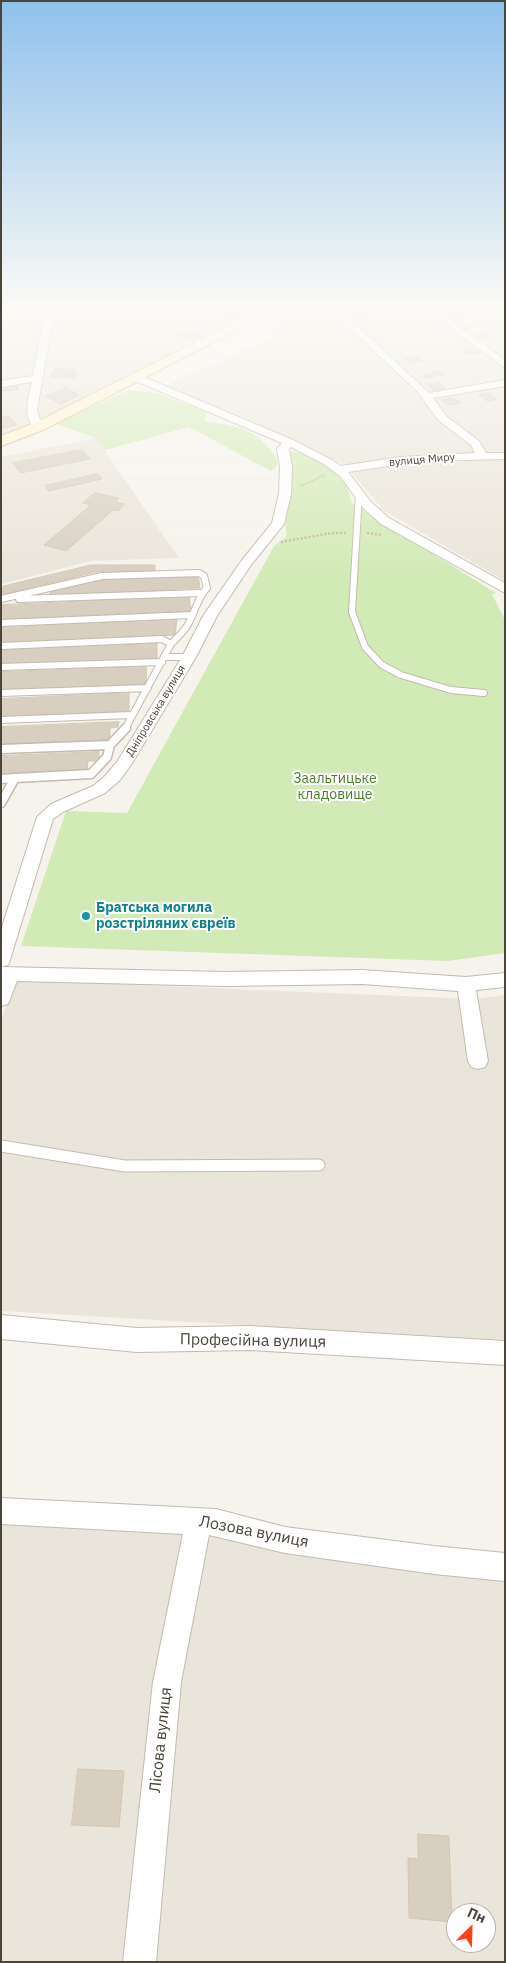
<!DOCTYPE html>
<meta charset="utf-8">
<style>
body{margin:0}
#map{position:relative;width:506px;height:1963px;overflow:hidden;background:#f6f3ec;font-family:"IBM Plex Sans",sans-serif}
canvas{display:block}
.frame{position:absolute;inset:0;border:2px solid #4b4439;pointer-events:none}
.north{position:absolute;left:446px;top:1903px;width:50px;height:50px;box-sizing:border-box;background:#fff;border:1px solid #b7b4b0;border-radius:50%;rotate:24deg;font-size:14px;font-weight:700;line-height:20px;text-align:center;color:#4b4439}
.north::after{content:'';display:block;margin:auto;width:18px;height:22px;background:#fc3f1d;clip-path:polygon(50% 0,100% 100%,50% 72%,0 100%)}
</style>
<div id="map">
<canvas width="506" height="1963"></canvas>
<div class="frame"></div>
<div class="north">Пн</div>
</div>
<script>
const context = document.querySelector('canvas').getContext('2d');
context.lineJoin = 'round';
function paint(path, color) { context.fillStyle = color; context.fill(path, 'evenodd'); }
function trace(path, color, width, dash) { context.strokeStyle = color; context.lineWidth = width; context.lineCap = dash ? 'butt' : 'round'; context.setLineDash(dash || []); context.stroke(path); }
function write(font, color, halo, rows, align = 'center') {
  context.font = font + ' "IBM Plex Sans",sans-serif'; context.lineWidth = 4; context.setLineDash([]); context.textBaseline = 'middle'; context.strokeStyle = halo; context.fillStyle = color; for (const [text, x, y, turn = 0] of rows) {
    context.save(); context.translate(x, y); context.rotate((+turn || 0) * Math.PI / 180); context.textAlign = isNaN(turn) ? turn : align; if (halo) context.strokeText(text, 0, 0); context.fillText(text, 0, 0); context.restore();
  }
}
const residential = new Path2D(`
 M1 306H230L255 313 21 429 1 436Z
 M300 306H505V581L383 510 344 464 246 418 164 386 269 339 290 311Z
 M96 438 179 558 91 561 1 584V457Z
 M16 980 475 999 505 995V1340L1 1311V1020Z
 M1 1511 505 1567V1962H1ZM456 1913H486V1943H456Z`);
const green = new Path2D(`
 M128 390 157 393 206 412 205 421C241 428 257 427 278 461L276 467 271 471 189 427 105 450 96 438 56 424Z
 M287 451C312 452 350 475 351 502L362 510 496 593 492 594 505 620V953L448 961 21 946 66 811 127 813 274 546 286 537V519L290 500Z`);
const building = new Path2D(`
 M419 308 425 313 412 315 407 310Z
 M228 309 246 315 236 320 217 313Z
 M361 311 369 317 357 319 346 313Z
 M460 314 467 318 454 320 447 316Z
 M468 322 476 327 464 329 457 324Z
 M181 329 203 336 192 341 173 333Z
 M485 332 493 337 482 339 476 336Z
 M474 348 480 353 467 354 462 350Z
 M417 356 423 361 412 363 405 359Z
 M56 368 76 370 75 378 51 377Z
 M440 371 444 374 427 378 423 375Z
 M17 383 18 390 1 391V384Z
 M439 383 446 389 434 391 427 384Z
 M67 388 79 395 61 404 46 396Z
 M489 393 497 399 487 401 479 395Z
 M454 398 461 403 448 405 442 400Z
 M9 416 17 425 1 429V418Z
 M82 450 90 459 20 473 13 463Z
 M98 474 102 479 49 491 45 486Z
 M95 493 119 498 115 502 125 504 118 511 113 510 66 551 44 545 91 505 83 503Z
 M91 565H155V571L96 572 1 595V587Z
 M198 575 200 588 50 596V591L99 580Z
 M189 597 191 611 1 619V605Z
 M177 620 175 635 1 643V627Z
 M157 644V659L1 665V649Z
 M146 667 147 684 1 690V672Z
 M129 693V711L1 717V699Z
 M119 722 118 727 110 728V740L1 745V727Z
 M99 752V761H88L87 771 1 774V756Z
 M78 1769 124 1771 119 1827 72 1825Z
 M418 1834 449 1836 452 1922 409 1918 408 1858 418 1859Z`);
const pathFar1 = new Path2D(`
 M301 486 325 475`);
const path = new Path2D(`
 M367 533 381 535
 M281 542 332 533H346`);
const laneFar2 = new Path2D(`
 M359 493 352 612 365 647 382 665 401 675 451 690 484 693
 M1 599 102 576 199 573 204 576 207 588C198 596 194 615 187 626 183 633 176 638 171 644
 M19 599 201 593
 M1 623 191 615
 M1 646 162 639 171 644 125 729
 M165 657H189
 M1 667 162 662
 M1 693 148 688
 M1 720 132 715`);
const laneFar1 = new Path2D(`
 M1 749 110 745
 M1 779 15 778
 M1 803 15 778 91 774 107 757 110 745 126 728`);
const lane = new Path2D(`
 M1 1146 125 1166 319 1165`);
const street = new Path2D(`
 M46 306H55L37 410 40 420 45 426 40 429C20 424 29 396 32 382L1 387V381L33 376Z
 M235 306H250L269 313 264 316Z
 M326 306H336L429 393 505 380V386L433 398 447 417 479 441 486 453H505V459L422 461 348 472 371 502 389 518 505 583V593L381 524 363 508 341 477 324 464 291 447 289 449 292 467 291 494 284 524 251 565 217 616 196 657 131 765 120 780 105 793 63 812 53 819 10 960 8 965 1 967V930L37 817 51 804 93 786 104 777 117 762 182 657 203 616 242 560 272 523 279 494 280 467 277 449 282 443 131 379V375H139L293 440 332 460 341 466 401 457 475 453 471 445 439 421 417 391Z
 M421 306H431L505 360V368Z
 M1 967 225 972 362 970 466 977 505 973V987L476 990 488 1061 485 1067 478 1069 471 1067 468 1061 458 991 362 984 225 986 17 981 8 1004 1 1006Z
 M1 1315 137 1328 250 1326 505 1341V1365L250 1350 137 1352 1 1339Z
 M1 1498 216 1509 285 1527 434 1546 505 1553V1581L434 1574 285 1553 209 1535 181 1682 156 1962H123L153 1682 183 1534 1 1524Z`);
const secondary = new Path2D(`
 M268 306H284L45 429 1 446V436L35 423Z`);
const markers = [
 [86,916,5,"#0f9aa8"]
];
const farStreetnames = [
 ["вулиця Миру",422,460,-5],
 ["Дніпровська вулиця",156,711,-59]
];
const parkNames = [
 ["Заальтицьке",335,779],
 ["кладовище",335,795]
];
const cultureNames = [
 ["Братська могила",96,908],
 ["розстріляних євреїв",96,924]
];
const nearStreetnames = [
 ["Професійна вулиця",253,1341,1],
 ["Лозова вулиця",254,1532,11],
 ["Лісова вулиця",161,1740,-84]
];
paint(residential, '#eae5da');
paint(green, '#d2eab5');
paint(building, '#d8cfc1');
trace(building, '#d3c7b4', 1);
trace(laneFar2, '#c2bbae', 8);
trace(laneFar1, '#c2bbae', 11);
trace(lane, '#c2bbae', 13);
trace(street, '#c2bbae', 2);
trace(secondary, '#d6c79b', 3);
trace(pathFar1, '#c4b79f', 2, [1, 1]);
trace(path, '#c4b79f', 2.5, [2, 2]);
trace(laneFar2, '#fff', 6);
trace(laneFar1, '#fff', 8);
trace(lane, '#fff', 11);
paint(street, '#fff');
paint(secondary, '#fff3cd');
const sky = context.createLinearGradient(0, 0, 0, 581);
sky.addColorStop(0, '#8fc1ec');
sky.addColorStop(0.53, '#fbfaf6');
sky.addColorStop(1, '#fbfaf600');
context.fillStyle = sky;
context.fillRect(0, 0, 506, 581);
for (const [x, y, r, color] of markers) { const dot = new Path2D(); dot.arc(x, y, r, 0, 2 * Math.PI); context.fillStyle = color; context.fill(dot); trace(dot, '#fff', 2); }
write('11px', '#4b4439', '#fff', farStreetnames);
write('14px', '#4a7f2a', '#fff', parkNames);
write('bold 14px', '#0d838f', '#fff', cultureNames, 'left');
write('16px', '#4b4439', '#fff', nearStreetnames);
</script>
